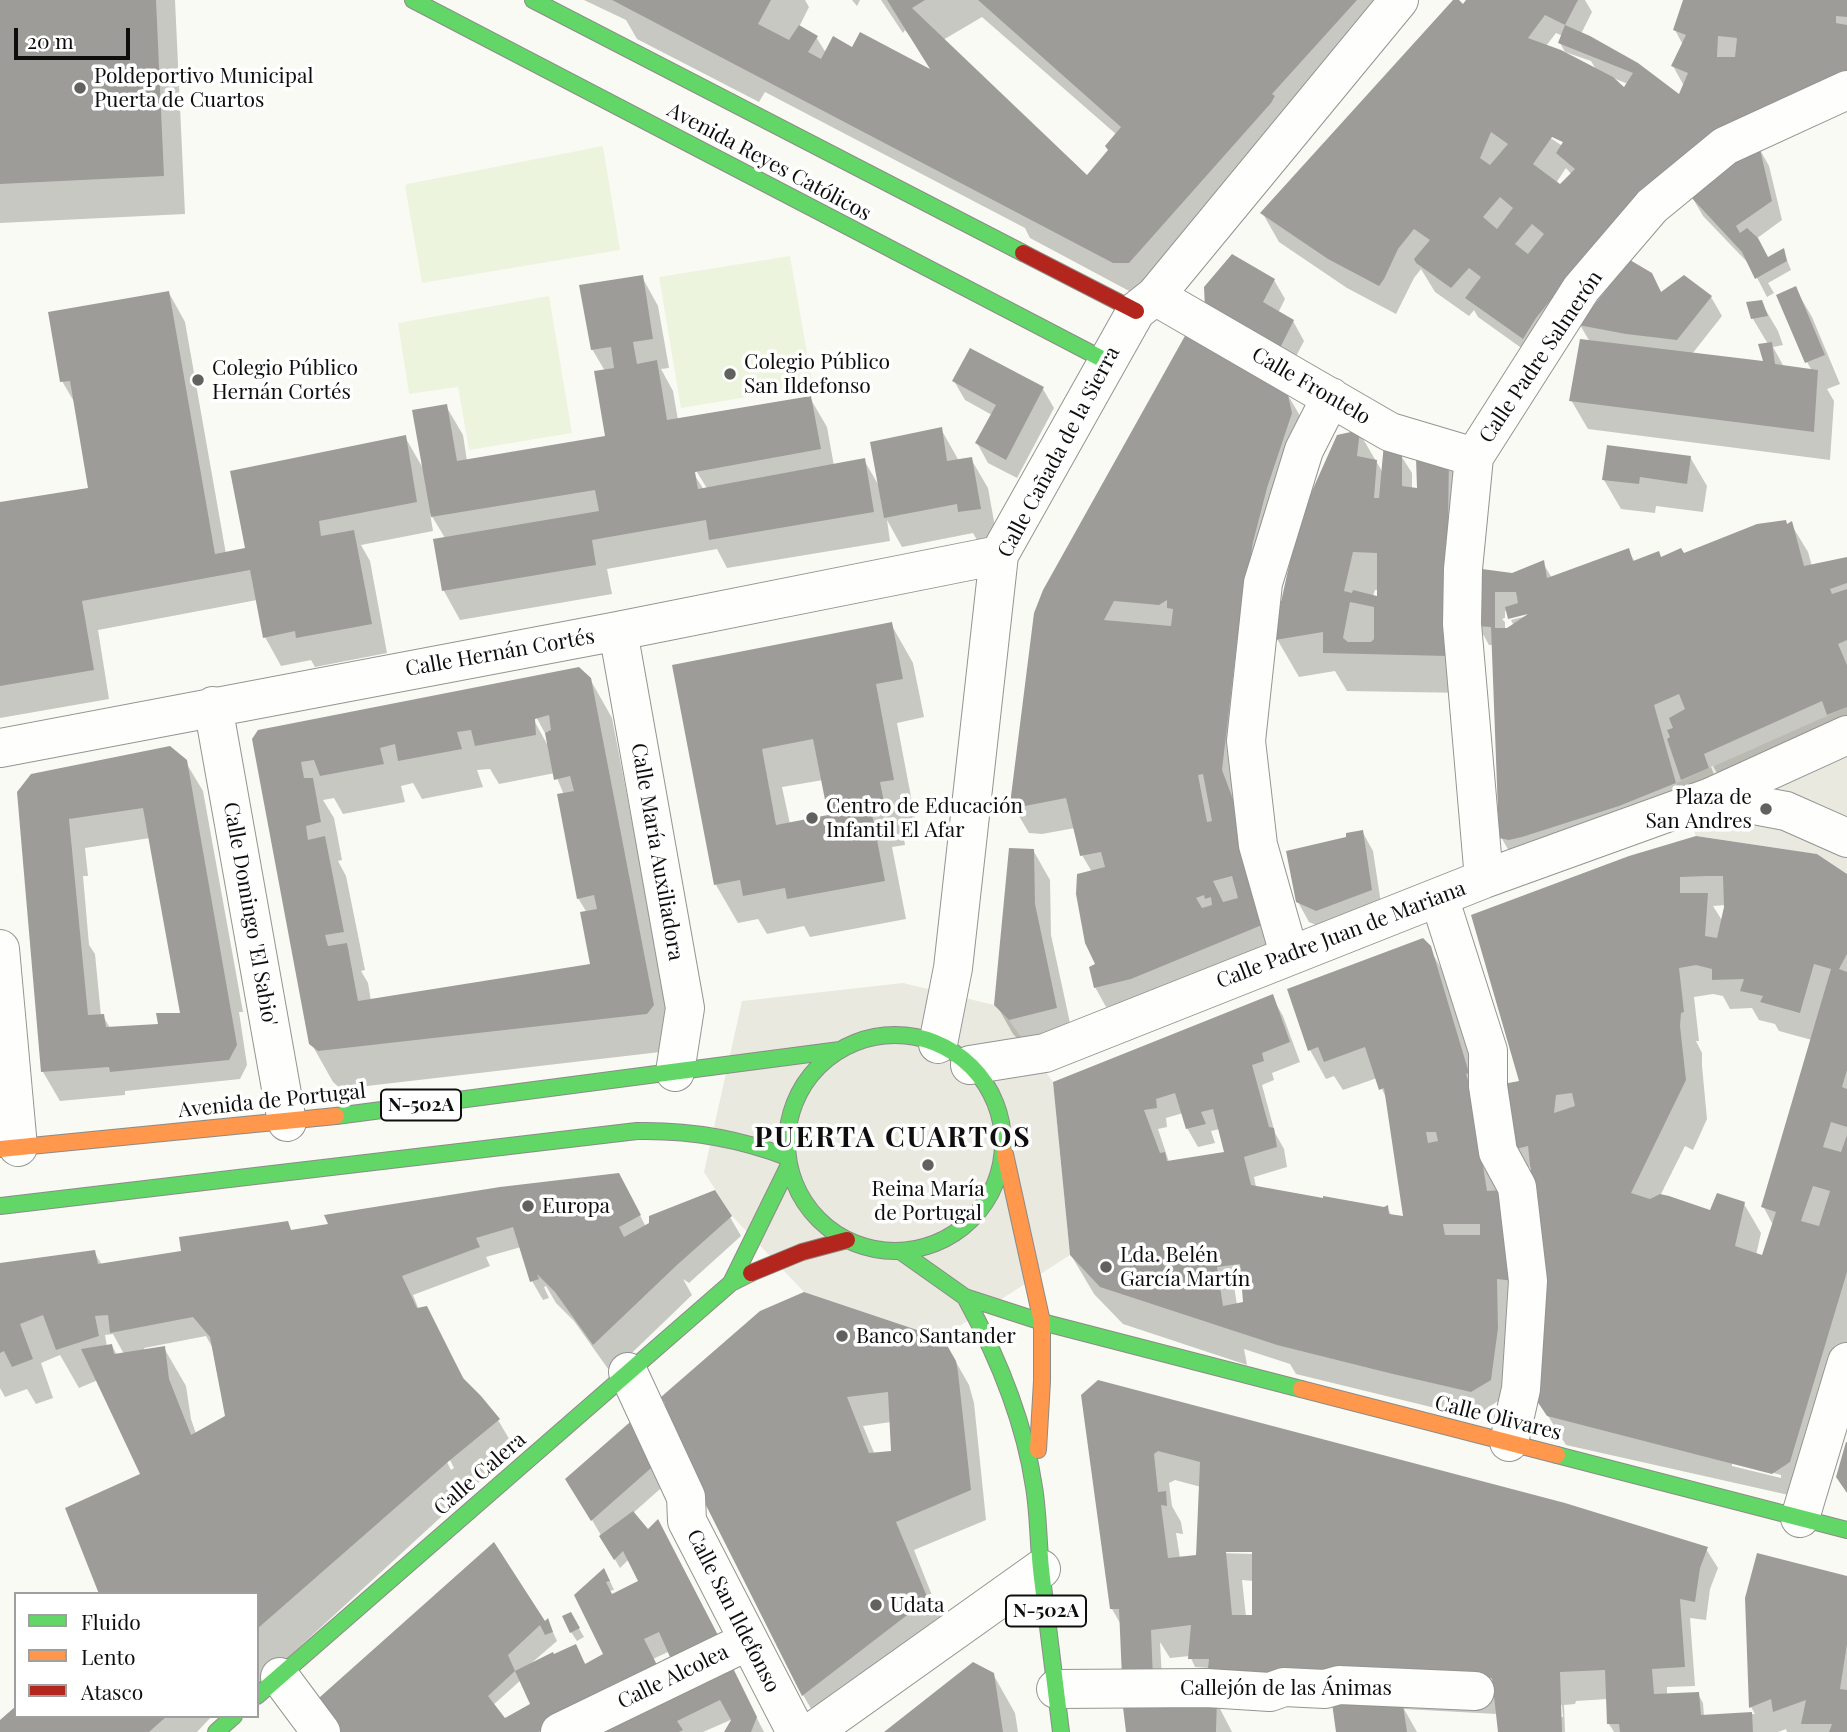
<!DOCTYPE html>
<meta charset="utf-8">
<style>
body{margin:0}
#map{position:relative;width:1847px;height:1732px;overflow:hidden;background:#fafaf4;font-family:"Playfair Display",serif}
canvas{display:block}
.legend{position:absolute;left:14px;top:1592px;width:245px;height:126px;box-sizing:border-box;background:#fff;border:2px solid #9f9f9f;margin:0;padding:9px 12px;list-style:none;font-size:21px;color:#0e0e0e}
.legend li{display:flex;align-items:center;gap:14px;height:35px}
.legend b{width:35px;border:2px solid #9f9f9f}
.scale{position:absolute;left:14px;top:28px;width:116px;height:32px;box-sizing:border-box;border:4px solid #0e0e0e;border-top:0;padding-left:9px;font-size:21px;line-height:24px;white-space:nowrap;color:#0e0e0e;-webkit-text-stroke:5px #fff;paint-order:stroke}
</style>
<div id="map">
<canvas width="1847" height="1732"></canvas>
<ul class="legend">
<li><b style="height:9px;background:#63d668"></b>Fluido</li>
<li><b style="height:9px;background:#ff974d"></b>Lento</li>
<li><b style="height:9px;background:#b3261e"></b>Atasco</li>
</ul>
<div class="scale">20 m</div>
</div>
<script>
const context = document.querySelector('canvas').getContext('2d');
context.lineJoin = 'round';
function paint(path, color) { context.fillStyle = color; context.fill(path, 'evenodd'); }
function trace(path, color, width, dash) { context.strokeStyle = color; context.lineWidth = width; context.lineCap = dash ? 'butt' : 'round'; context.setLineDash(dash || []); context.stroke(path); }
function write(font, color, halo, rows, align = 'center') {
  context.font = font + ' "Playfair Display",serif'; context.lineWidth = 7; context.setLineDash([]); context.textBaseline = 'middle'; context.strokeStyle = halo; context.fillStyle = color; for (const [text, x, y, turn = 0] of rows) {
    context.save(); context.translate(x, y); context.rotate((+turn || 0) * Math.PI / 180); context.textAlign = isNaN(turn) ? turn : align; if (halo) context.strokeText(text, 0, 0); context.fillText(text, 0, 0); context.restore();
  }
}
const pitch = new Path2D(`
 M603 146 620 250 422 283 405 186 407 184Z
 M790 256 813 386 681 408 659 277Z
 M549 296 572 433 469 450 458 387 409 394 398 323Z`);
const plaza = new Path2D(`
 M1847 707V874L1817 854 1696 836 1676 783Z
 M903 983 994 1005 1009 1020 1053 1082 1070 1255 941 1338 804 1292 732 1216 704 1172 742 1001Z`);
const shadow = new Path2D(`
 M0 0H175L185 214 0 223Z
 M584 0H805L809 7 799 27 816 37 826 53 853 50 934 73 924 56 905 30 903 33 881 0H1385L1164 254 1170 263 1131 292 1030 238 1025 228 765 92 759 102 637 39 626 20ZM982 17 1117 135 1093 184 943 40Z
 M852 0H860L857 6Z
 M1456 0 1463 7 1469 0H1585L1592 12 1581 34 1684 102V86L1673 66 1683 45 1675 30 1685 0H1847V100L1759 148 1769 166 1782 220 1756 239 1768 259 1783 250 1791 270 1768 283 1774 293 1767 297 1751 266 1703 216 1692 197 1752 153 1739 157 1656 221 1534 357 1478 317 1474 310 1469 316 1435 292 1421 269 1414 278 1396 314 1347 288 1279 242 1263 214ZM1556 33 1563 36 1560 43 1565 52 1591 61 1597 71 1546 46ZM1613 78 1628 84 1625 89ZM1545 130 1564 143V147L1543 133ZM1566 168 1572 175 1560 186 1556 183Z
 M1651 275 1662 293 1711 297 1722 316 1692 354 1766 363 1768 344 1753 319 1749 303 1761 302 1778 331 1783 345 1773 347 1784 367 1812 371 1807 362 1795 288 1812 317 1840 384 1827 389 1834 401 1830 460 1588 429 1571 400 1590 342 1580 325Z
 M642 277 658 306 669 368 661 369 673 391 678 420 810 398 827 427 834 466 864 460 879 486 941 429 959 461 971 459 988 488 997 538 977 540 973 533 902 547 887 520 890 541 727 568 717 549 607 569 612 594 460 620 444 591 445 538 430 513 433 531 361 545 370 561 387 653 315 667 311 660 281 666 265 637 257 600 98 630 109 699 0 718V504L90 489 76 405 62 381 169 293 185 322 226 554 247 549 405 437 424 470 446 406 463 435 467 461 607 437 605 371 592 349ZM692 464 708 490H704L689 466Z
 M1274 280 1285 299 1278 313 1293 321 1304 341 1291 366 1219 328Z
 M954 381 1043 389 1054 408 1017 478 988 463 977 443 992 415 965 400Z
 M1286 392 1309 431 1260 670 1278 954 1143 998 1106 1007 1095 987 1097 965 1092 872 1082 855 1075 828 1042 834 1029 833 1012 804 1035 614Z
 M1359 432 1383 473 1400 454 1412 473V489H1419L1448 459 1459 479 1467 693 1347 691 1335 671 1299 677 1277 639ZM1375 590H1379V598L1373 596Z
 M1690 457 1707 486 1703 512 1656 506 1655 513 1621 509 1604 480Z
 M1791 524 1808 552 1812 566 1847 558V743L1727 791 1713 766 1711 767 1719 787 1696 821 1637 844 1626 826 1518 867 1501 837 1494 645H1489L1478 625 1479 571 1513 575 1543 563 1552 578 1628 550 1635 562 1684 555ZM1505 611 1527 613V616L1511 620 1514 626 1505 630V622L1502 619 1505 618Z
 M891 624 913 663 924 717 897 723 915 818 901 820 905 845 892 847 906 919 810 937 804 926 767 934 758 919 738 923 716 885 674 666ZM823 780 830 817 790 824 782 787Z
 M590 679 612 718 675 1044 669 1051 341 1089 333 1082 311 1043 253 740ZM533 711 547 737V744L530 713ZM490 769 499 784 555 773 564 795 578 898 587 913 592 965 371 1001 368 983 361 971 365 970 346 876 338 861 342 860 334 818 323 800 334 798 343 814 405 802 401 786 413 783 422 799 483 787 477 770Z
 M185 761 203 791 243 1012H239L247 1065 240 1079 125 1091V1095L60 1101 43 1072 19 793ZM150 838 182 1015 160 1025 110 1028 103 1016H101L95 954 89 945 83 876H88L85 848Z
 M1362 831 1373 851 1382 910 1328 930 1309 922 1298 902 1347 838Z
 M1033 850 1050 880 1051 935 1073 1037 1027 1048 1013 1034 996 1004Z
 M1629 858 1847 876V1380L1811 1500 1566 1445 1537 1398 1532 1167 1525 1168 1514 1149 1521 1083ZM1726 905 1723 922 1713 906ZM1713 994 1723 996 1730 1009 1752 1008 1759 1020 1775 1024 1779 1031 1812 1040 1763 1206 1773 1225 1763 1257 1756 1255 1761 1233 1744 1204 1712 1212 1660 1196 1685 1146 1693 1150 1707 1119 1702 1066V1053L1696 1041H1699L1694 997ZM1732 1462 1781 1475V1478L1732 1466Z
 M1429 948 1447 978 1484 1102 1524 1300 1507 1297 1509 1349 1501 1399 1483 1411 1471 1408 1472 1417 1296 1374 1290 1364 1244 1349 1247 1365 1123 1324 1094 1294 1071 1255 1055 1083 1272 997 1283 1016 1300 1062 1272 1073 1274 1080 1262 1085 1275 1133 1284 1149 1287 1167 1254 1177 1256 1187 1324 1200 1387 1208 1392 1216 1405 1218 1387 1100 1377 1078 1343 1090 1334 1076 1326 1079 1310 1050ZM1183 1113 1187 1128 1198 1147 1215 1143 1211 1131 1220 1129 1226 1154 1169 1162 1158 1129 1167 1127 1166 1118ZM1243 1284 1245 1304 1237 1305 1234 1286Z
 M629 1194 646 1227 730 1217 741 1236 689 1283 683 1279 692 1295 611 1373 574 1321 556 1303 546 1286 544 1287 549 1298 543 1300 532 1281 521 1247 486 1257 490 1266 413 1295 419 1310 426 1308 466 1383 498 1420 515 1449 257 1686V1594L143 1475 98 1380 79 1388 60 1355 41 1363 53 1398 36 1404 27 1389 5 1397 0 1388V1265L94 1252 102 1265 292 1232ZM113 1334 124 1354 117 1355 112 1346 107 1347 105 1335ZM206 1336 212 1347 226 1417 196 1434 191 1419 186 1386 164 1348 145 1351 144 1348ZM399 1367H403L454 1468 451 1470Z
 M952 1355 969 1385 974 1403 986 1520 914 1550 949 1638 825 1732 803 1695 667 1405ZM891 1422 893 1453 875 1455 863 1426Z
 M1083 1396 1706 1549 1718 1568 1710 1589 1706 1620 1690 1618 1695 1686 1667 1687V1695L1698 1694 1703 1703 1704 1716 1755 1714 1751 1707 1747 1599 1847 1578V1732H1787L1786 1729 1778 1732H1614L1609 1724 1608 1699 1576 1701 1575 1704 1564 1705 1565 1732H1499L1497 1714 1404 1709 1417 1732H1338L1336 1695 1210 1668 1195 1667 1190 1656 1170 1658 1160 1642 1163 1698 1112 1609ZM1175 1480 1201 1487 1198 1557 1180 1558 1176 1533 1183 1534 1181 1522 1172 1506 1169 1483ZM1218 1550 1254 1551V1554L1218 1553ZM1242 1580 1254 1581 1253 1617H1246ZM1559 1705H1562L1563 1717H1559Z
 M636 1418 668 1482 633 1513 728 1662 764 1732H727L735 1718 703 1732H330L424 1607 544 1624 548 1621 557 1641 528 1666 575 1647 586 1665 606 1655 576 1595 609 1579 614 1590 609 1591 612 1596 640 1582 629 1559 620 1568 588 1513ZM670 1651 673 1657 671 1694 653 1659ZM521 1680 532 1705 505 1720 492 1706Z
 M571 1615 584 1637 577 1641 571 1632Z
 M993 1674 1015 1713 1018 1732H887Z
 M1216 1701 1232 1732H1127Z
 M16 1716H212L197 1732H0V1722Z`);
const building = new Path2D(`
 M0 0H156L164 176 0 184Z
 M612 0H771L758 24 789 40 799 25 818 36 808 52 821 59 833 36 852 47 860 32 930 69 887 0H925L912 8 1087 175 1108 150 1105 146 1121 127 978 0H1357L1272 94 1275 96 1271 103 1129 263H1113Z
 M1453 0H1459L1463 4 1466 0H1578L1565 25 1590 36 1638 63 1679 94 1688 73 1671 66 1686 35 1673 30 1683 0H1847V17L1836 16V23L1847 25V76L1721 128 1696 145 1638 193 1536 318 1523 339 1465 298 1481 277 1469 268 1451 288 1416 263 1414 259 1430 240 1414 229 1398 249 1384 279 1379 286 1328 259 1260 213ZM1545 15 1565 25 1558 43 1633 73 1624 87 1613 77 1561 50 1528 38ZM1718 36 1737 38 1735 57H1717ZM1491 132 1508 144 1490 165 1480 158ZM1552 137 1563 142 1556 153 1575 169 1560 184 1533 164ZM1500 197 1513 208 1497 229 1483 217ZM1532 224 1544 234 1528 254 1515 244Z
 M1759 145 1772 201 1736 226 1740 233 1747 228 1758 238 1768 257 1784 248 1787 261 1755 279 1742 252 1690 196Z
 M1232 254 1275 279 1263 302 1294 320 1280 348 1205 309 1204 287Z
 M1630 260 1652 273 1661 292 1684 275 1712 296 1677 340 1626 334 1578 325Z
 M643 275 653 339 633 342 637 364 657 360 667 420 811 396 821 449 695 472 698 489 865 458 874 512 709 540 706 520 592 540 596 565 442 591 433 539 599 511 595 490 431 517 412 410 447 404 457 461 605 436 594 371 614 368 611 347 591 350 579 285Z
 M1796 286 1825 355 1805 363 1776 295Z
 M169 291 215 554 245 548 230 471 406 435 417 502 319 521 321 536 354 530 372 624 296 638 295 631 263 638 250 570 82 601 94 670 0 686V502L88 488 70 381 60 382 48 312Z
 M1762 300 1768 316 1751 319 1746 302Z
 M1186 334 1287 391 1292 413 1267 488 1253 542 1238 633 1222 770 1236 807 1262 925 1131 979 1094 988 1089 967 1095 964 1085 943 1076 894 1077 874 1105 867 1101 852 1080 856 1066 798 1025 806 1010 804 1034 613 1043 590ZM1167 600V608L1173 609 1171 626 1104 620 1114 601 1159 605ZM1203 774 1212 821 1207 822 1198 775ZM1232 876 1238 898 1223 902 1213 881ZM1204 895 1205 899 1211 897 1212 905 1202 908 1196 898Z
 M1580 339 1763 361 1758 344 1772 342 1775 364 1818 370 1814 432 1569 401Z
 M970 348 1044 387 1006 460 975 443 996 405 952 381Z
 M942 427 947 461 972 457 981 509 958 512 957 504 884 518 870 442Z
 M1360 430 1357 456 1377 460 1374 498H1379L1384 443 1402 452V486L1417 488 1416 458H1449L1446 656 1323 653V632L1275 640 1279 611 1294 543 1312 491 1337 435ZM1353 552 1377 553V596L1353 590 1352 593 1344 591ZM1350 602 1374 607V639L1371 642H1348L1343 638Z
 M1607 445 1691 456 1687 484 1640 477 1639 484 1602 480Z
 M1786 520 1787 524 1792 521 1804 566 1847 557V583L1830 589 1832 594 1847 589V640L1838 644 1847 665V707L1827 715 1822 701 1704 754 1709 768 1681 780 1667 739 1670 737 1667 730 1673 728 1669 718 1685 709 1679 694 1654 705 1676 783 1619 806 1522 837 1509 840 1499 838 1491 627 1476 626 1482 569 1512 573 1544 560 1547 578 1629 548 1633 561 1659 551 1661 557 1681 548 1684 553 1757 524ZM1495 592H1516L1518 603 1505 607 1508 619 1528 614 1507 628H1495Z
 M892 622 903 679 876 684 894 780 880 782 885 807 871 809 885 881 787 899 785 888 743 896 740 880 714 885 672 665ZM813 739 828 815 776 825 762 749Z
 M579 667 591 678 654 1005 647 1014 318 1051 309 1044 252 739 258 730ZM549 715 551 730 545 733 554 780 570 776 574 791 557 794 577 899 594 895 597 909 580 912 590 964 358 1001 347 943 328 946 325 935 344 932 325 836 308 840 306 826 321 822 313 778H304L301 762 314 760 320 776 384 764 380 748 395 744 398 761 462 749 457 732 471 730 475 746 536 735 535 719Z
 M170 746 187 760 237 1045 229 1060 110 1072 109 1067 41 1072 17 792 31 774ZM143 808 180 1013H156L158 1024 106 1027 104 1014 88 1015 69 819Z
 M1363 830 1372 890 1316 911 1296 902 1286 851 1346 837V833Z
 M1696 836 1817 854 1847 874V954L1839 969 1847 972V1070L1842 1087 1847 1089V1127L1831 1122 1823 1147 1841 1152 1847 1135V1272L1790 1462 1772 1474 1547 1416 1535 1398 1539 1249 1528 1146 1512 1150 1503 1084 1519 1081 1471 915 1629 856ZM1707 876H1723L1724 907 1717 938 1705 936 1708 893H1680V877ZM1814 964 1831 969 1761 1207 1776 1212 1762 1255 1735 1246 1745 1202 1717 1193 1710 1210 1669 1196 1660 1194 1650 1199 1631 1193 1686 1080 1680 1026 1681 1013 1684 1012 1679 968 1696 965 1712 969V980L1744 979 1740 991 1763 996 1760 1002 1800 1013ZM1572 1093 1575 1106 1554 1113 1556 1095ZM1813 1186 1830 1191 1819 1226 1801 1221Z
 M1009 848 1034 849 1035 904 1057 1008 1009 1020 994 1005Z
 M1423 938 1431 946 1469 1073 1466 1074 1470 1086 1487 1191 1502 1190 1514 1281 1497 1279 1498 1328 1491 1380 1471 1392 1393 1374 1277 1345 1100 1287 1070 1255 1053 1082 1273 994 1290 1042 1262 1053 1264 1061 1252 1065 1269 1127 1274 1128 1277 1147 1244 1157 1251 1185 1323 1198V1196L1384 1207 1388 1205 1389 1214 1403 1216 1384 1088 1379 1090 1365 1047 1324 1062 1318 1047 1308 1051 1287 989ZM1175 1093 1186 1129 1206 1124 1201 1112 1213 1109 1224 1152 1167 1161 1165 1152 1160 1153 1144 1110 1157 1108 1156 1099ZM1426 1132H1436L1438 1141 1428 1143ZM1443 1224H1480V1235H1445ZM1240 1264 1243 1302 1223 1306 1217 1267Z
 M619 1173 641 1215 619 1227 624 1237 649 1223V1216L715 1190 732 1216 677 1265 593 1345 555 1292 537 1274 539 1279 530 1282 513 1227 476 1238 480 1247 402 1276 417 1308 427 1306 463 1378 481 1396 500 1419 449 1461 257 1629V1594H99L65 1508 140 1474 81 1349 112 1344 114 1354 165 1346 169 1379 191 1435 225 1416 210 1337 193 1317 110 1333 108 1315 95 1316 99 1336 56 1350 43 1315 20 1324 33 1359 12 1367 4 1351 0 1353V1263L95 1250 98 1264 181 1251 179 1237 288 1221 291 1230 328 1224 324 1215 500 1187Z
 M804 1292 941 1338 948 1347 956 1361 958 1372 971 1490 896 1522 928 1599 802 1696 657 1408 665 1404 661 1397 760 1311ZM888 1392 891 1451 869 1453 847 1397Z
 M1098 1380 1565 1503 1708 1547 1700 1568 1695 1602 1680 1599 1685 1667 1652 1669 1654 1694 1699 1692 1701 1715 1752 1712 1753 1732H1620L1619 1724H1607L1605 1670 1560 1672 1562 1732H1498L1492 1678 1326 1669 1325 1676 1207 1678 1209 1659H1188L1191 1625 1151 1630 1153 1679 1122 1678 1119 1609H1110L1081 1395ZM1158 1451 1200 1462 1196 1555 1168 1558 1161 1505 1167 1506 1166 1491 1158 1492 1154 1454ZM1226 1552H1252V1615H1232Z
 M637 1416 658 1462 591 1521 565 1479Z
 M1846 1442H1847V1493L1836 1477Z
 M633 1511 648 1529 658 1519 721 1641 668 1667 663 1660 670 1657 659 1632 644 1639 660 1671 538 1732H331L311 1705 494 1542 545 1621 548 1618 553 1632 545 1635 540 1625 508 1655 515 1671 488 1696 505 1718 530 1704 515 1671 553 1652 554 1654 576 1644 585 1664 603 1654 574 1595 604 1568 610 1581 606 1582 612 1594 638 1581 623 1551 614 1560 599 1536Z
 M1757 1553 1847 1576V1644L1840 1689 1847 1690V1732H1829L1832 1724H1801L1806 1700 1773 1712 1771 1699 1749 1708 1745 1598Z
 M571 1612 580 1628 570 1633 562 1616Z
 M730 1662 757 1717 751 1732H724L731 1720 720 1700 677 1721 683 1730 679 1732H590Z
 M973 1662 994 1673 1003 1732H884Z
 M1122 1699H1217L1216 1732H1126Z
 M1332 1703 1403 1705 1407 1732H1336Z
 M16 1706V1716H167L149 1732H0V1720Z`);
const street = new Path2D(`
 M1155 296 1390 432 1474 457
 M618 631 685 1008 675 1072
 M213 706 287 1122
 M0 748 618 631 999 555
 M1711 797 1786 811 1847 838
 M1484 879 1462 624 1463 569 1474 457 1581 289 1652 206 1725 146 1847 90
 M1439 897 1488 1051V1086L1498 1152 1517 1187 1528 1281 1521 1389 1509 1442
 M0 949 18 1147
 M1289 954 1258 845 1246 741 1263 583 1304 450 1331 397
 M938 1044 953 968 999 555 1136 311 1155 296 1399 0
 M970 1065 1045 1053 1484 879 1711 797 1847 735
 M628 1372 686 1497 687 1521 796 1732
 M1800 1518 1847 1362
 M280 1677 321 1732
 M1056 1689 1207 1688 1270 1692 1284 1687 1325 1689 1339 1685 1475 1691
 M560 1732 748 1641
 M812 1732 1041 1569`);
const fast = new Path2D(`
 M413 0 1106 361
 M533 0 1023 253
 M787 1143a108 108 0 1 1 216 0a108 108 0 1 1-216 0Z
 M336 1116 840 1050
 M0 1206 637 1131C689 1130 738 1138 787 1157
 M900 1251 965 1297 1042 1322 1301 1389
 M731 1283 789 1165
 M965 1297C998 1357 1024 1419 1034 1487 1039 1517 1038 1548 1042 1578 1048 1629 1055 1681 1061 1732
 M1557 1455 1847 1530
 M257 1696 731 1283 751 1273
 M216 1732 234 1716`);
const slow = new Path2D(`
 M0 1149 336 1116
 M1005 1154 1042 1322V1381L1038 1450
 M1301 1389 1557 1455`);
const jam = new Path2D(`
 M1023 253 1136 311
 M751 1273 802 1252 847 1240`);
const markers = [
 [80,88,7,"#61615e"],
 [730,374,7,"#61615e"],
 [198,380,7,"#61615e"],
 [1766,809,7,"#61615e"],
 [812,818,7,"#61615e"],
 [928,1165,7,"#61615e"],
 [528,1206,7,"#61615e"],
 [1106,1267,7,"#61615e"],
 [842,1336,7,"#61615e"],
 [876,1605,7,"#61615e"]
];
const shields = [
 [421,1105,80],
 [1046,1611,80]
];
const shieldNames = [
 ["N-502A",421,1105],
 ["N-502A",1046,1611]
];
const poiNames = [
 ["Poldeportivo Municipal",94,76],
 ["Puerta de Cuartos",94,100],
 ["Colegio Público",744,362],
 ["San Ildefonso",744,386],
 ["Colegio Público",212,368],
 ["Hernán Cortés",212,392],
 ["Plaza de",1752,797,"right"],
 ["San Andres",1752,821,"right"],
 ["Centro de Educación",826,806],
 ["Infantil El Afar",826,830],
 ["Reina María",928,1189,"center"],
 ["de Portugal",928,1213,"center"],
 ["Europa",542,1206],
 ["Lda. Belén",1120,1255],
 ["García Martín",1120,1279],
 ["Banco Santander",856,1336],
 ["Udata",890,1605]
];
const streetNames = [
 ["Avenida Reyes Católicos",769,162,28],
 ["Calle Padre Salmerón",1541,357,-56],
 ["Calle Frontelo",1311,386,30],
 ["Calle Cañada de la Sierra",1059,452,-62],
 ["Calle Hernán Cortés",500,653,-10],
 ["Calle María Auxiliadora",657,852,80],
 ["Calle Domingo 'El Sabio'",250,914,80],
 ["Calle Padre Juan de Mariana",1341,935,-21],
 ["Avenida de Portugal",272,1101,-6],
 ["Calle Olivares",1498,1418,14],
 ["Calle Calera",480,1474,-41],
 ["Calle San Ildefonso",733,1611,63],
 ["Calle Alcolea",673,1677,-26],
 ["Callejón de las Ánimas",1286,1688]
];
const districtNames = [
 ["PUERTA CUARTOS",893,1138]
];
paint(pitch, '#edf4de');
paint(plaza, '#eae9df');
paint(shadow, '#0003');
paint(building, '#9e9c99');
trace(street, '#949492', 40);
trace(fast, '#8b8b88', 18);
trace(slow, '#8b8b88', 18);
trace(jam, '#8b8b88', 18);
trace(street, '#fefefd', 38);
trace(fast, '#63d668', 16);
trace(slow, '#ff974d', 16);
trace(jam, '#b3261e', 16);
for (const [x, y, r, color] of markers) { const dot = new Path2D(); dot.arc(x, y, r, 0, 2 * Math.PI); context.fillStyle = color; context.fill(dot); trace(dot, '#fff', 2.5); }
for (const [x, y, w] of shields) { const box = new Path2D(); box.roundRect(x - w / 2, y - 15.5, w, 31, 5); context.fillStyle = '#fff'; context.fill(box); trace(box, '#0e0e0e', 2); }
write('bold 19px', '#0e0e0e', null, shieldNames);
write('21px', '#0e0e0e', '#fff', poiNames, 'left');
write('21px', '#0e0e0e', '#fff', streetNames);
context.letterSpacing = '2px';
write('bold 28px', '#0e0e0e', '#fff', districtNames);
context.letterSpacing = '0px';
</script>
